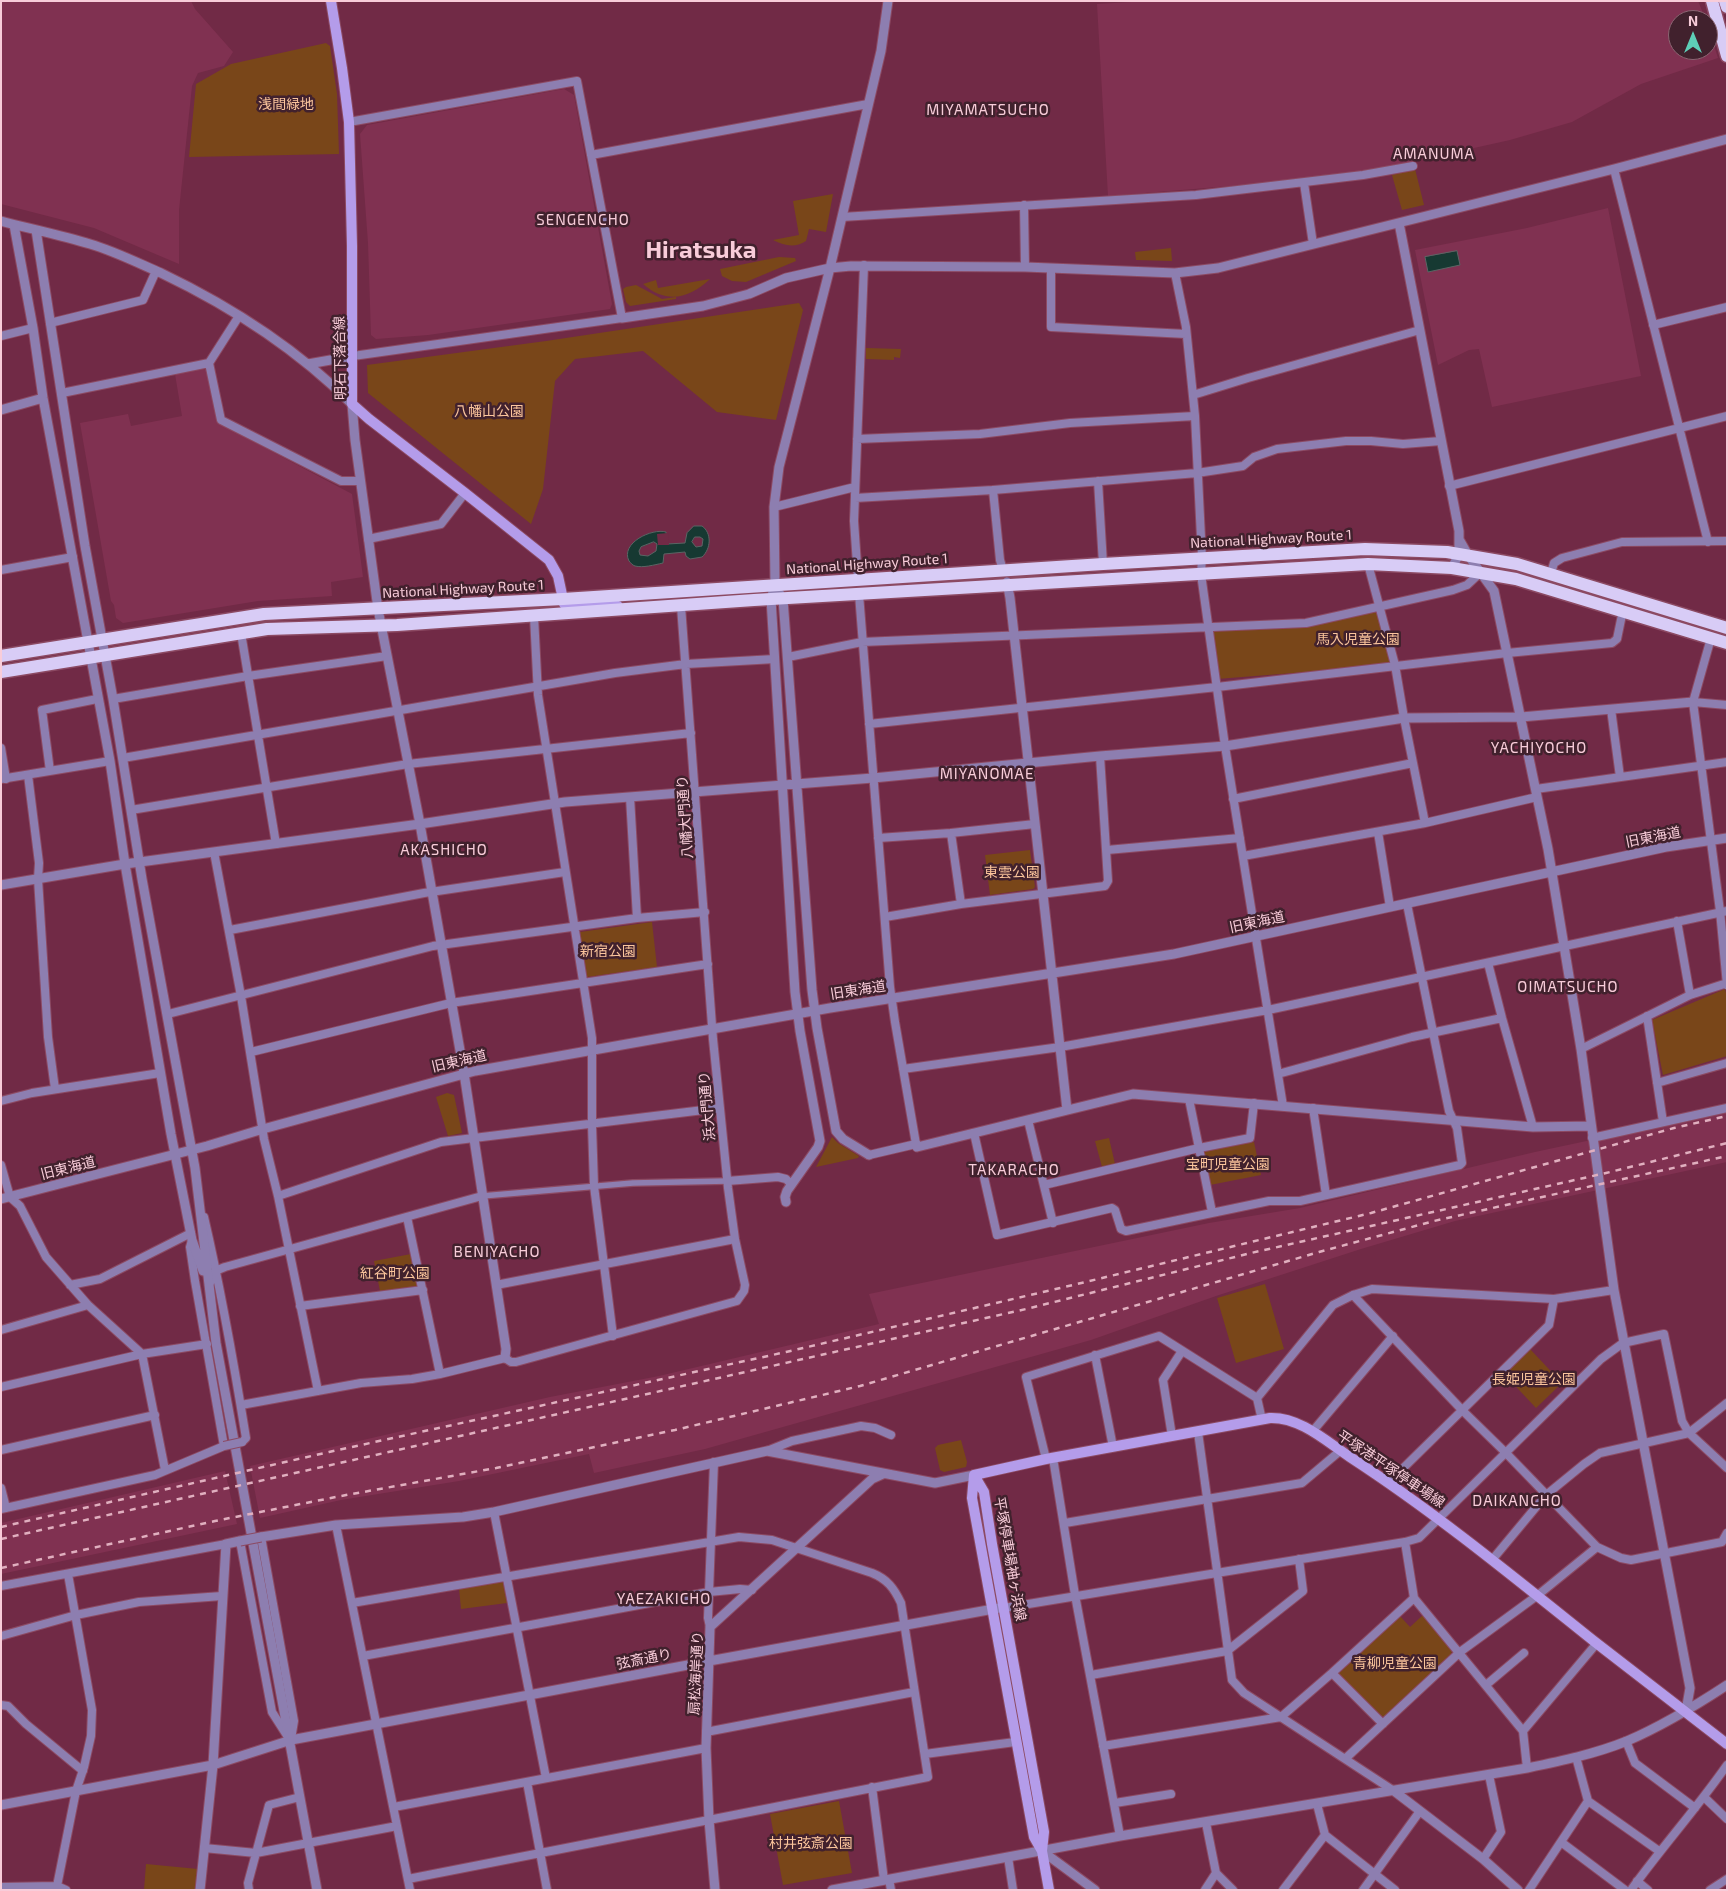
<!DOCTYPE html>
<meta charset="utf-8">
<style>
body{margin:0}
#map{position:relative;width:1728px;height:1891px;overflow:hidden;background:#712a46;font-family:"Exo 2",sans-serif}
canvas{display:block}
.frame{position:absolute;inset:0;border:2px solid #f8ccd9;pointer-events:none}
.north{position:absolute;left:1668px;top:10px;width:50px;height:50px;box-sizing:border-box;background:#41212d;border:1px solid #8a6572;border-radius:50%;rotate:0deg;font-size:14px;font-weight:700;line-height:20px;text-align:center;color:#f8ccd9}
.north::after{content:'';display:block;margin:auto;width:18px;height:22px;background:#5eceb7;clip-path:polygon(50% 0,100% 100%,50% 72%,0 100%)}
</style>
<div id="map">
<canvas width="1728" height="1891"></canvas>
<div class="frame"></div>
<div class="north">N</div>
</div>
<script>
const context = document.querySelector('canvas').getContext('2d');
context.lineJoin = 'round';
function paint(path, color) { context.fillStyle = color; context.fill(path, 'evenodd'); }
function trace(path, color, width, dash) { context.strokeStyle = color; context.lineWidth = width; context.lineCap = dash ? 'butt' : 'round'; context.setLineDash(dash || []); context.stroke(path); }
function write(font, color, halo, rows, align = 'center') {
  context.font = font + ' "Exo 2","Noto Sans JP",sans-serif'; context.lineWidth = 5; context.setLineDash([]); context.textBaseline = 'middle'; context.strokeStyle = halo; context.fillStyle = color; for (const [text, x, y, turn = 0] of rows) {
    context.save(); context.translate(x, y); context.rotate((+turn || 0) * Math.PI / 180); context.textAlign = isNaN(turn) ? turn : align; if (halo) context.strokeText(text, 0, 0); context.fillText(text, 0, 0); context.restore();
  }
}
const built = new Path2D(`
 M1 1H191L195 9 233 52 224 66 198 73 192 86 179 210V264L94 228 1 204Z
 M1148 1H1698L1706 20H1678V50H1708V27L1718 58 1641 84 1572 122 1510 140 1384 168 1243 185 1108 196 1097 4Z
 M564 89 574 95 612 304 610 309 428 335 376 339 371 335 368 243 360 134 367 125Z
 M1608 208 1641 376 1492 407 1479 349 1469 350 1438 365 1415 250 1527 228Z
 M203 368 207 370 218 423 352 494 363 577 331 582 332 596 258 601 123 623 116 618 114 605 111 601 80 423 128 414 131 426 182 416 175 374Z
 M1727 1111V1162L1455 1221 1361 1249 1216 1296 1091 1340 705 1449 594 1473 589 1454 459 1481 341 1500 260 1518 250 1466 550 1397 659 1376 879 1324 869 1294 1209 1223 1300 1208 1535 1152Z
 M225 1471 237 1524 1 1574V1523Z`);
const green = new Path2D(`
 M326 43 330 46 337 94 339 154 189 157 196 84 231 64Z
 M1415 169 1424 205 1402 210 1392 175Z
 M833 194 826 232 809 229 806 241C795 248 785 246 773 240L799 235 793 201Z
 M1171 248 1172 261 1136 260 1135 252Z
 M779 257 795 258 796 261 746 282 732 281 722 276 720 269Z
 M710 279C689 299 666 304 643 284L656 280 658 288Z
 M636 285 662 299 676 297V299L630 306 626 302 623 289 626 287Z
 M799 303 803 310 776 420 717 412 643 351 575 359 555 381 543 489 531 524 368 393 367 365 546 341Z
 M866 348 901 349 900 358 894 357V360L866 359Z
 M1379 606 1395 665 1217 679 1212 629 1306 623Z
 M1030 850 1035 887 1033 889 990 895 985 855Z
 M652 922 657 967 587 977 585 976 580 932Z
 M1725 989 1727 997V1056L1663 1075 1652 1020Z
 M447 1093 454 1095 462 1133 448 1136 436 1097Z
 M832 1137 838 1143 859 1156 858 1158 816 1167Z
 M1109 1138 1115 1164 1102 1167 1095 1141Z
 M1254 1142 1261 1175 1210 1185 1203 1152Z
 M411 1254 417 1286 380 1291 374 1261Z
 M1265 1284 1284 1349 1236 1363 1217 1298Z
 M1530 1349 1562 1383 1536 1408 1505 1375Z
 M961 1440 967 1462 966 1467 944 1472 940 1470 935 1448 938 1445Z
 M503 1582 507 1603 461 1609 459 1588Z
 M1423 1615 1452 1651 1451 1654 1385 1716H1382L1339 1675V1673L1400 1616 1410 1627Z
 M839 1801 852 1873 783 1885 770 1814Z
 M146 1864 198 1869 196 1890H144Z`);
const water = new Path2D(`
 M1457 251 1460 265 1428 272 1425 257Z
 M694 526H702C712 533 711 549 702 557L690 559 686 556 685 552 664 554 663 563C654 565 643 568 635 566 632 565 631 563 629 561 620 543 652 528 666 532L667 544 685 543 687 533ZM695 537H700L703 539 702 546 696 547 692 542ZM654 542 657 544 656 551 648 556 640 555 639 551 641 547Z`);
const pier = new Path2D(`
 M668 533 669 545H658L657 534Z`);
const pedestrian = new Path2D(`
 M482 1196 633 1183 727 1181`);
const minor = new Path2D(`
 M349 122 577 81 622 318 353 356
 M591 155 868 104
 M1614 169 1708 542
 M1304 183 1313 244
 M1024 205 1025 267
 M842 217 1196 195 1363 175 1413 166
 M1051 268V327L1186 334
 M1175 273 1186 327 1195 416 1202 558 1201 574 1225 746 1283 1106
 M50 323 143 300 156 271
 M1653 325 1727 307
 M1 336 33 328
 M209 363 239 316
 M62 393 209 363 221 420 341 481H360
 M1193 395 1248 378 1420 330
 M857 439 980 434 1070 423 1195 416
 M1098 481 1103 564
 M1449 486 1727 416
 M993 490 1000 560 1003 570
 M855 498 993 490 1197 473 1243 466 1254 457 1277 449 1346 441H1371L1403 444 1441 441
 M774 507 855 487
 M368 539 441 524 465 493
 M1368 564 1395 665 1404 718 1425 823
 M1 570 73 557
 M1551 573 1554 563 1562 558 1622 542 1727 541
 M858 579 854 521 864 265
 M859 594 890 987 895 1022 916 1144 869 1155
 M534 616 538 695 592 1038V1125L594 1186 613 1336
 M241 633 276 844
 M1711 638 1693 702 1720 911 1727 985
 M788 657 862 642 1306 623 1453 590 1467 585 1481 572
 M113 699 248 676 387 656
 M1693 702 1727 705
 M1611 709 1620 777
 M869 724 1217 687 1507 653 1612 643 1617 639 1623 610
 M1 748 6 779
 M123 758 615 673 686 664 775 659
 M50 771 42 710 97 699
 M28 775 39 863 38 879 48 1037 55 1089
 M1 779 110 761
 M1536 789 1727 762
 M630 797 637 918
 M1233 799 1413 763
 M131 810 408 764 691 733
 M1378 832 1390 907
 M951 833 961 904
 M878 838 951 833 1035 824
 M1107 850 1240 838
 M214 852 241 996 264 1139 278 1196 318 1391
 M1243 856 1425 823 1537 797
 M885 917 961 904 1105 886 1108 881 1100 756
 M1677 921 1690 995
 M230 930 424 893 565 872
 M1488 963 1502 1018 1533 1127
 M168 1014 433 946 637 918 705 912
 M1647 1016 1663 1122
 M1581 1049 1690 995 1727 983
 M251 1052 451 1003 708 964
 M903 1069 1060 1047 1268 1010 1727 911
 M1278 1074 1412 1037 1502 1018
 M1657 1083 1727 1063
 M1189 1099 1212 1212
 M1 1101 32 1093 160 1073
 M1313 1108 1326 1195
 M1028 1120 1053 1223
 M974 1133 997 1235 1112 1208 1115 1210 1121 1229 1126 1231 1269 1201H1300L1460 1165 1462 1163 1457 1128 1449 1111 1407 904
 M1592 1138 1727 1108
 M1 1165 10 1197 20 1206 46 1257 88 1305 142 1354 165 1470
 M727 1181 778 1177 786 1179 791 1184
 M1044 1185 1199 1148 1250 1138 1254 1103
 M278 1196 441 1142 720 1108
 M204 1217C221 1290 234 1364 246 1438L242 1442
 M407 1217 440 1374
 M70 1285 100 1279 191 1233
 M209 1285 215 1271 225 1267 482 1196
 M496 1285 735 1239
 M1353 1295 1463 1411 1505 1452 1597 1547 1621 1558 1631 1560 1722 1542 1727 1533
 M300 1306 423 1290
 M1 1330 88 1305
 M1095 1355 1113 1447
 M1 1387 142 1354 207 1344
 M1257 1398 1333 1305 1353 1295 1372 1289 1554 1299 1614 1290
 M241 1405 361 1383 412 1379 440 1374 505 1358 511 1362H516L737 1301 744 1291 745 1285 735 1239 728 1188 713 1039 681 606
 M1198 1432 1232 1680 1244 1693 1394 1791
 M1312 1432 1393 1336
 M1172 1436 1163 1380 1182 1351
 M1 1450 155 1415
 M767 1451 792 1441 861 1426 875 1428 891 1435
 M1053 1458 1075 1595 1120 1836
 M1046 1459 1026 1377 1159 1336 1257 1398 1262 1420
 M1389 1482 1549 1325 1554 1299
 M1 1488 6 1508
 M1 1509 155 1475 224 1446 195 1281 190 1247 192 1240
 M494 1512 546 1778
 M1065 1523 1302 1483 1340 1451
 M336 1525 410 1890
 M261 1537 294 1721 291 1739
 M240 1541 272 1712 288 1737
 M1492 1560 1546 1495 1584 1464 1600 1453 1689 1433 1727 1403
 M1 1586 226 1544
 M1414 1598 1523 1731 1527 1768
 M352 1603 739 1537 772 1540 872 1573C887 1579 894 1588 901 1603L928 1777 408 1879
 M1004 1608 1405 1542 1419 1538 1601 1359 1623 1343 1664 1334 1682 1421 1689 1433 1727 1468
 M710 1627 708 1618 714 1462
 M1 1636 76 1615 139 1602 222 1596
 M363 1656 709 1592 740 1589 752 1590
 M1332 1673 1383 1724
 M1091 1675 1227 1651 1303 1591 1299 1559
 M1486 1685 1524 1653
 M1 1705 8 1706 26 1724 83 1771
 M1523 1731 1597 1643
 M706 1732 914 1692
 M1626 1741 1635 1763 1695 1808
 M1103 1746 1281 1717 1332 1673 1414 1598 1405 1542
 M925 1754 1015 1742
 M1346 1758 1460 1652 1538 1595 1597 1547
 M527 1782 547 1890
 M872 1787 884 1880
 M1704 1797 1727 1819
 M1588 1801 1659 1851
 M1115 1803 1171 1794
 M1317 1804 1325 1835 1395 1890
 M394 1807 706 1748
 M1206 1823 1216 1873 1233 1890
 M1561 1842 1625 1890
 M204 1848 256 1853 397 1826
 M1008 1857 1013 1890
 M1483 1859 1501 1832 1489 1775
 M889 1879 891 1890
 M1637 1881 1648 1890
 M1 1887 57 1886 66 1890
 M58 1890 57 1886 76 1791 84 1767 91 1736 92 1710 68 1574
 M249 1890 248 1883 269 1805 300 1797
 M1205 1890 1216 1873
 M1283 1890 1325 1835
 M1363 1890 1420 1811
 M1529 1890 1588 1801 1576 1757
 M1631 1890C1662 1847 1697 1808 1727 1765
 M1710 1890 1727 1879`);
const tertiary = new Path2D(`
 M1 221C31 229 61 235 90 244 114 251 138 263 161 273 230 306 297 349 352 404L355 440 378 609 420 824 464 1073 506 1349 505 1358
 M1399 223 1459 531V554L1452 568
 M14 225 33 328 43 398 110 761 125 864 171 1134 192 1240 203 1271
 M36 230 85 546 113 699 142 879 195 1168 216 1343 317 1890
 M622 318 703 306 749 294 786 278 830 268 851 266 1025 267 1175 273 1218 268 1614 169 1727 139
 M308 364 353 356
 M1 410 43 398
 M1460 541 1468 555 1494 591 1548 849 1581 1049 1614 1290 1690 1688 1686 1711
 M1007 582 1010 598 1067 1110
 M780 594 783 599 812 990 817 1028 836 1131 843 1139 869 1155
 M1 885 125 864 420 824 565 802 873 778 1100 756 1225 746 1404 718 1521 717 1693 702
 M916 1144 917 1147 1133 1094 1533 1127 1591 1126
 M1 1199 207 1146 263 1129 475 1071 830 1008 1174 954 1666 847 1727 838
 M786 1202 785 1197 787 1191 818 1147 820 1141 800 1031 795 992 771 599 775 585 774 507 779 467 830 268 881 51 888 1
 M261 1537 336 1525 463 1517 494 1512 767 1451 935 1483 974 1475
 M1394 1791 1483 1859 1518 1890
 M1 1805 213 1765 291 1740 709 1661 999 1608
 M1042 1851 1095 1890
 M200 1890 213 1765 226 1544 240 1541
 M715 1890 709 1820 706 1748 710 1627 872 1479 883 1474
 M832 1890 1120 1836 1527 1768C1561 1761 1595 1754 1627 1741 1662 1726 1695 1706 1727 1685`);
const secondary = new Path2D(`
 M331 1 342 68 349 122 352 246V404L369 419 465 493 549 560 558 576 564 604 568 606 602 604 618 606
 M974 1475 1046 1459 1270 1418C1300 1417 1326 1441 1350 1457 1436 1513 1515 1578 1595 1642 1639 1676 1683 1710 1727 1744
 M974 1475 972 1498 1034 1837 1042 1851 1049 1890
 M974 1475 984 1492 992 1544 1044 1832 1042 1851`);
const trunk = new Path2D(`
 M1712 1 1727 56
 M1725 1 1727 7
 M1 656 264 614 563 599 1103 564 1365 549 1447 552 1517 564 1727 628
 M1 672 267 629 397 625 754 600 1368 564 1452 568 1516 579 1727 643`);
const rail = new Path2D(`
 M1 1527 329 1452 786 1352 1073 1285 1371 1213 1674 1128 1727 1116
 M1 1539 1026 1309 1251 1253 1606 1173 1727 1143
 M1 1568 215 1521 341 1496 496 1468 675 1430 860 1386 1319 1252 1434 1221 1727 1156`);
const minorBridge = new Path2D(`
 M224 1446 242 1442`);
const tertiaryBridge = new Path2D(`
 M240 1541 261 1537`);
const parkNames = [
 ["浅間緑地",286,104],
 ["八幡山公園",489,411],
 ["馬入児童公園",1358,639],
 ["東雲公園",1012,872],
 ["新宿公園",608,951],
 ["宝町児童公園",1228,1164],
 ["紅谷町公園",395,1273],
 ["長姫児童公園",1534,1379],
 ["青柳児童公園",1395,1663],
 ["村井弦斎公園",811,1843]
];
const streetNames = [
 ["明石下落合線",340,358,-91],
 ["National Highway Route 1",1271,539,-3],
 ["National Highway Route 1",867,564,-4],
 ["National Highway Route 1",463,589,-3],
 ["八幡大門通り",685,817,-94],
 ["旧東海道",1653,837,-11],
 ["旧東海道",1257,922,-12],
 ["旧東海道",858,990,-9],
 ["旧東海道",459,1061,-13],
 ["浜大門通り",707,1106,-95],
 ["旧東海道",68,1168,-14],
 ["平塚港平塚停車場線",1391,1469,34],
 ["平塚停車場袖ヶ浜線",1010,1559,80],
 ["弦斎通り",644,1659,-11],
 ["扇松海岸通り",696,1673,-87]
];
const neighbourhoodNames = [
 ["MIYAMATSUCHO",988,110],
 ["AMANUMA",1434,154],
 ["SENGENCHO",583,220],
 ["YACHIYOCHO",1539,748],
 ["MIYANOMAE",987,774],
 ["AKASHICHO",444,850],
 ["OIMATSUCHO",1568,987],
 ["TAKARACHO",1014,1170],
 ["BENIYACHO",497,1252],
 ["DAIKANCHO",1517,1501],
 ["YAEZAKICHO",664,1599]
];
const townNames = [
 ["Hiratsuka",701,250]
];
paint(built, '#803151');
paint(green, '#794619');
paint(water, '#163932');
trace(water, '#5a6564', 1);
paint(pier, '#712a46');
trace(pedestrian, '#8c4a63', 8);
trace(minor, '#8c4a63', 10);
trace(tertiary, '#8c4a63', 11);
trace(secondary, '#8c4a63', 12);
trace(trunk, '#8c4a63', 15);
trace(pedestrian, '#8d7eb0', 5.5);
trace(minor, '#8d7eb0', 8);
trace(tertiary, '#8d7eb0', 9);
trace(secondary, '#b49cea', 10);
trace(trunk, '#d8ccf6', 12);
trace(rail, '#e0afbf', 2.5, [6, 6]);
trace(minorBridge, '#8c4a63', 10, []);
trace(tertiaryBridge, '#8c4a63', 11, []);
trace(minorBridge, '#8d7eb0', 8);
trace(tertiaryBridge, '#8d7eb0', 9);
write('14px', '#fbc59c', '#41212d', parkNames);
write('14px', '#f8ccd9', '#41212d', streetNames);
context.letterSpacing = '1px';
write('15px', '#f8ccd9', '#41212d', neighbourhoodNames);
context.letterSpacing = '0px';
write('bold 24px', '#f8ccd9', '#41212d', townNames);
</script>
